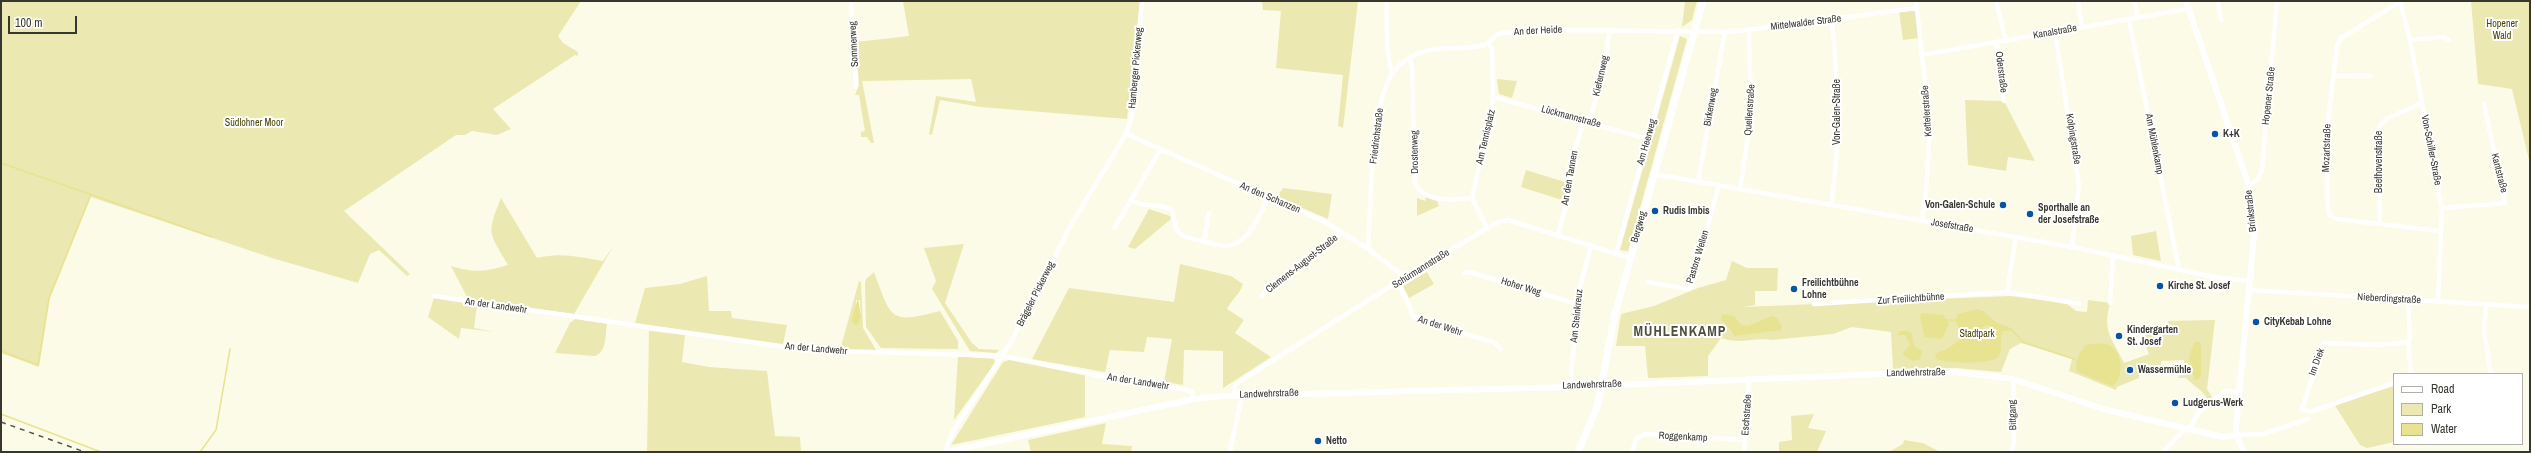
<!DOCTYPE html>
<meta charset="utf-8">
<style>
body{margin:0}
#map{position:relative;width:2531px;height:453px;overflow:hidden;background:#fcfbe7;font-family:"Archivo Narrow",sans-serif}
canvas{display:block}
.frame{position:absolute;inset:0;border:2px solid #37362f;pointer-events:none}
.legend{position:absolute;left:2393px;top:373px;width:130px;height:72px;box-sizing:border-box;background:#fff;border:1px solid #afafac;margin:0;padding:5px 7px;list-style:none;font-size:12px;color:#37362f}
.legend li{display:flex;align-items:center;gap:8px;height:20px}
.legend b{width:20px;border:1px solid #afafac}
.scale{position:absolute;left:8px;top:16px;width:69px;height:18px;box-sizing:border-box;border:2px solid #37362f;border-top:0;padding-left:5px;font-size:12px;line-height:14px;white-space:nowrap;color:#37362f;-webkit-text-stroke:3px #fff;paint-order:stroke}
</style>
<div id="map">
<canvas width="2531" height="453"></canvas>
<div class="frame"></div>
<ul class="legend">
<li><b style="height:5px;background:#fff"></b>Road</li>
<li><b style="height:11px;background:#ebe8b2"></b>Park</li>
<li><b style="height:11px;background:#e8e390"></b>Water</li>
</ul>
<div class="scale">100 m</div>
</div>
<script>
const context = document.querySelector('canvas').getContext('2d');
context.lineJoin = 'round';
function paint(path, color) { context.fillStyle = color; context.fill(path, 'evenodd'); }
function trace(path, color, width, dash) { context.strokeStyle = color; context.lineWidth = width; context.lineCap = dash ? 'butt' : 'round'; context.setLineDash(dash || []); context.stroke(path); }
function write(font, color, halo, rows, align = 'center') {
  context.font = font + ' "Archivo Narrow",sans-serif'; context.lineWidth = 4; context.setLineDash([]); context.textBaseline = 'middle'; context.strokeStyle = halo; context.fillStyle = color; for (const [text, x, y, turn = 0] of rows) {
    context.save(); context.translate(x, y); context.rotate((+turn || 0) * Math.PI / 180); context.textAlign = isNaN(turn) ? turn : align; if (halo) context.strokeText(text, 0, 0); context.fillText(text, 0, 0); context.restore();
  }
}
const green = new Path2D(`
 M1 1H581L558 36 563 43 578 52V56L575 55 493 109 511 129 497 135 472 131 465 135H456L344 211 410 274 407 276 379 250 370 254 358 283 272 258 91 197 50 298 39 367 1 353Z
 M903 1H1140L1127 119 981 107 940 100 932 135 929 134 936 96 976 102 971 79 862 81 874 143H871L867 137H861V132L865 131 859 95H855L859 85 856 42 909 36Z
 M1262 1H1358L1343 128 1338 126 1343 75 1276 68 1281 11 1263 10Z
 M1685 1H1697L1692 20 1682 27Z
 M2471 1H2530V164L2512 89 2478 84Z
 M1917 8 1919 38 1903 40 1899 11Z
 M1680 36 1687 39 1628 251 1620 250Z
 M1497 79 1517 81 1512 98 1499 94Z
 M1965 100 2004 101 2035 161 2008 157 2006 171 1968 165Z
 M1526 170 1568 183 1565 201 1521 187Z
 M1283 188 1332 194 1328 219 1277 197Z
 M1426 197 1437 201 1439 206 1417 216V198L1425 201Z
 M501 198 537 258C560 252 580 257 603 261L614 245 574 314 468 299 451 266C474 273 484 272 508 265 489 232 486 235 501 198Z
 M1149 209 1170 216 1171 219 1135 249 1128 247Z
 M2156 231 2161 261 2133 255 2131 236Z
 M964 244 945 303 972 343 979 349 999 350 996 353 970 351 932 289 936 281 924 248Z
 M1732 261 1747 268H1778L1777 291H1755V305L1744 307 2010 296 2066 303 2076 311 2087 312 2088 300 2110 303C2102 333 2112 337 2124 363L2149 354 2142 335 2155 328 2167 327 2168 321 2215 320 2207 389 2212 397 2208 401C2202 388 2195 388 2186 378H2178L2184 368V360L2161 361V365H2156V367L2139 368V378L2117 387 2116 390 2069 371 2072 359 2021 343 2010 349 2001 372 1956 368 1893 369 1891 332 1852 327 1833 334 1772 340C1752 337 1742 345 1721 338L1708 356V376L1648 378 1645 346H1616L1621 314 1654 306 1698 288 1726 280Z
 M1180 264 1231 276 1243 284C1240 294 1232 299 1227 309L1244 320 1235 333 1271 357 1223 388V351L1184 350 1183 385 1164 382 1172 339 1147 337 1144 352 1110 350 1105 372 1032 359 1069 288 1174 302Z
 M874 272C892 320 889 324 940 311L958 341V349L881 348 866 327 865 284 866 279Z
 M1427 272 1434 284 1409 298 1403 286Z
 M707 276 709 311H731L732 318 787 325 783 344 635 323 645 288 680 284Z
 M859 281 861 282 863 328 876 350H840ZM856 300H860L861 316 851 321 856 308Z
 M434 298 477 305 474 328 495 332 461 328 459 339 428 317Z
 M575 319 607 324C605 335 607 352 595 356L555 353 570 323Z
 M649 331 685 335 682 362 709 367 767 371 775 436 800 437 801 452H647Z
 M958 356 994 359 995 363 954 420Z
 M1009 360 1085 375V417L951 445 1003 362Z
 M2394 386V442L2367 448 2360 445 2334 404Z
 M1814 414 1808 428 1826 431 1817 452H1779V442L1792 440 1791 416Z
 M1106 423 1102 444 1132 446 1131 452H1031L1028 440Z
 M1904 440 1923 443 1940 452H1889L1903 444Z`);
const water = new Path2D(`
 M858 298 861 316 858 324 855 325 851 321Z
 M1977 309 1983 311 1997 323 2011 328 2010 331H2003C1998 340 2005 349 1997 358 1988 364 1944 364 1935 358L1936 353 1947 349 1961 339 1962 334 1955 320 1958 314ZM1987 325 1993 327 1996 334 1984 333 1983 327Z
 M1922 313 1944 315 1949 324 1942 339 1924 337 1920 315Z
 M1722 314 1734 316 1741 325 1748 326 1772 316 1777 318 1782 326 1781 330 1734 336 1731 330 1721 319Z
 M1900 331H1908L1912 334 1914 346 1922 351 1920 359 1913 361 1904 356 1903 353 1910 345 1905 335H1897Z
 M2199 341 2201 345V375L2199 379 2194 380 2189 357 2194 343Z
 M2091 344C2098 344 2107 342 2112 347 2123 355 2124 379 2112 386L2077 372C2074 363 2080 351 2086 345Z`);
const stream = new Path2D(`
 M1 163 212 237
 M1947 320H1955
 M2011 329 2023 342 2074 359
 M1 351 38 365 49 298 91 194
 M1 414 101 452
 M200 452 216 430 230 349`);
const minor = new Path2D(`
 M851 1 856 87
 M1387 1C1387 15 1385 62 1393 72
 M1916 1 1930 127 1926 191 1922 221
 M1996 1 2006 41
 M2078 1 2082 27
 M2135 1 2137 18
 M2218 1 2221 20
 M2400 1 2410 40 2442 208 2438 302
 M2400 2 2341 38 2337 46 2327 129 2328 209 2330 215 2336 219 2441 231
 M2129 19 2179 269
 M2055 32 2079 185 2072 247
 M2410 40 2443 37 2449 40
 M1997 43 2004 101
 M1921 55 2188 9
 M1410 58 1412 68 1415 183C1424 203 1454 200 1472 198
 M2333 76H2370
 M1493 97 1648 139
 M1589 122 1602 79 1610 30
 M1126 134 1325 222 1368 249 1405 277
 M1160 150 1131 200C1146 209 1160 202 1172 210 1177 234 1176 236 1202 241 1210 243 1218 246 1226 246 1248 245 1262 213 1268 196
 M1654 174 2072 247 2214 277 2249 281
 M1698 182 1725 32
 M2249 186 2258 179 2262 170 2277 1
 M1740 189 1751 117 1749 30
 M1831 205C1841 141 1838 84 1832 20
 M2442 208 2505 203 2484 104
 M2380 224 2379 127 2386 119 2422 103
 M1115 227 1131 200
 M1487 228 1472 198 1493 103 1492 48 1488 43
 M1558 235 1570 191 1574 154 1584 120
 M1204 241 1209 213
 M1368 249C1371 206 1370 106 1393 72 1399 64 1407 59 1415 55 1440 43 1460 52 1484 45 1491 43 1493 36 1500 33L1564 30 1730 32 1917 8
 M1616 254 1678 30
 M1464 273 1469 272 1577 304
 M1647 282 1688 289 1691 287 1719 185
 M1398 283 1410 307 1412 316 1426 323 1493 342 1501 349
 M2249 290 2530 307
 M2007 292 2016 237
 M434 296 804 350 1003 356 1100 376 1182 389 1192 392 1194 399
 M1262 296 1266 291 1342 233
 M2110 303 2113 255
 M1814 304 2007 292 2080 304
 M2486 304 2484 331 2491 374
 M2408 342 2411 374
 M2394 383 2310 412 2302 409 2324 343 2379 345 2408 342 2410 338 2408 300
 M1570 387 1579 290 1591 246
 M1235 395V385L1242 380 1405 277 1498 222 1508 220 1630 258
 M2189 429 2199 412 2225 391 2239 392
 M2236 435 2263 434 2308 419
 M945 452 952 433 1012 340 1072 223 1126 134 1132 116 1142 1
 M1230 452 1242 395
 M1632 452 1636 439 1645 434 1745 440
 M1744 452 1749 378
 M2012 452 2014 438 2013 379
 M2163 452 2186 428`);
const tertiary = new Path2D(`
 M2186 1 2249 186 2254 236 2236 427V435L2244 452
 M946 452 1194 399 1223 396 1570 387 1930 372H1956L2013 379 2107 410 2223 437 2236 435`);
const secondary = new Path2D(`
 M1578 452 1597 407 1615 314 1703 1`);
const rail = new Path2D(`
 M1 422 85 452`);
const markers = [
 [2215,134,4,"#0854a3"],
 [2003,205,4,"#0854a3"],
 [1655,211,4,"#0854a3"],
 [2030,214,4,"#0854a3"],
 [2160,286,4,"#0854a3"],
 [1794,289,4,"#0854a3"],
 [2256,322,4,"#0854a3"],
 [2119,336,4,"#0854a3"],
 [2130,370,4,"#0854a3"],
 [2175,403,4,"#0854a3"],
 [1318,441,4,"#0854a3"]
];
const streetNames = [
 ["Mittelwalder Straße",1806,23,-7],
 ["An der Heide",1538,31,-3],
 ["Kanalstraße",2055,32,-10],
 ["Sommerweg",854,44,-93],
 ["Hamberger Pickerweg",1136,68,-85],
 ["Oderstraße",2001,72,83],
 ["Kiefernweg",1601,76,-77],
 ["Hopener Straße",2269,96,-84],
 ["Birkenweg",1711,107,-80],
 ["Quellenstraße",1750,110,-86],
 ["Kettelerstraße",1927,111,-94],
 ["Von-Galen-Straße",1837,112,-90],
 ["Lückmannstraße",1571,117,15],
 ["Friedrichstraße",1377,136,-83],
 ["Am Tennisplatz",1486,137,-77],
 ["Kolpingstraße",2073,139,81],
 ["Am Heerweg",1647,142,-74],
 ["Am Mühlenkamp",2154,144,79],
 ["Mozartstraße",2327,148,-88],
 ["Von-Schiller-Straße",2431,150,79],
 ["Drostenweg",1415,152,-91],
 ["Beethovenstraße",2379,162,-90],
 ["Kantstraße",2499,173,76],
 ["An den Tannen",1570,178,-80],
 ["An den Schanzen",1270,198,23],
 ["Brinkstraße",2251,211,-96],
 ["Josefstraße",1952,226,10],
 ["Bergweg",1639,227,-74],
 ["Pastors Wellen",1698,257,-73],
 ["Clemens-August-Straße",1302,264,-38],
 ["Schürmannstraße",1421,269,-32],
 ["Hoher Weg",1521,287,17],
 ["Brägeler Pickerweg",1036,294,-63],
 ["Zur Freilichtbühne",1911,299,-4],
 ["Nieberdingstraße",2389,299,3],
 ["An der Landwehr",496,306,8],
 ["Am Steinkreuz",1577,316,-84],
 ["An der Wehr",1440,326,18],
 ["An der Landwehr",816,349,5],
 ["Im Diek",2317,362,-70],
 ["Landwehrstraße",1916,373,-1],
 ["An der Landwehr",1138,382,9],
 ["Landwehrstraße",1592,385,-2],
 ["Landwehrstraße",1269,394,-2],
 ["Eschstraße",1747,415,-86],
 ["Bittgang",2013,415,-92],
 ["Roggenkamp",1683,437,3]
];
const parkNames = [
 ["Hopener",2502,24],
 ["Wald",2502,36],
 ["Südlohner Moor",254,123],
 ["Stadtpark",1977,334]
];
const poiNames = [
 ["K+K",2223,134],
 ["Von-Galen-Schule",1995,205,"right"],
 ["Sporthalle an",2038,208],
 ["der Josefstraße",2038,220],
 ["Rudis Imbis",1663,211],
 ["Freilichtbühne",1802,283],
 ["Lohne",1802,295],
 ["Kirche St. Josef",2168,286],
 ["CityKebab Lohne",2264,322],
 ["Kindergarten",2127,330],
 ["St. Josef",2127,342],
 ["Wassermühle",2138,370],
 ["Ludgerus-Werk",2183,403],
 ["Netto",1326,441]
];
const districtNames = [
 ["MÜHLENKAMP",1680,332]
];
paint(green, '#ebe8b2');
paint(water, '#e8e390');
trace(stream, '#e8e390', 1.5);
trace(minor, '#fff', 4.5);
trace(tertiary, '#fff', 6);
trace(secondary, '#fff', 7);
trace(rail, '#54534a', 1.5, [5, 5]);
for (const [x, y, r, color] of markers) { const dot = new Path2D(); dot.arc(x, y, r, 0, 2 * Math.PI); context.fillStyle = color; context.fill(dot); trace(dot, '#fff', 1.5); }
write('10px', '#37362f', '#fff', streetNames);
write('10px', '#4a4502', '#fff', parkNames);
write('bold 10px', '#37362f', '#fff', poiNames, 'left');
context.letterSpacing = '1px';
write('bold 14px', '#4f4e3e', '#fff', districtNames);
context.letterSpacing = '0px';
</script>
